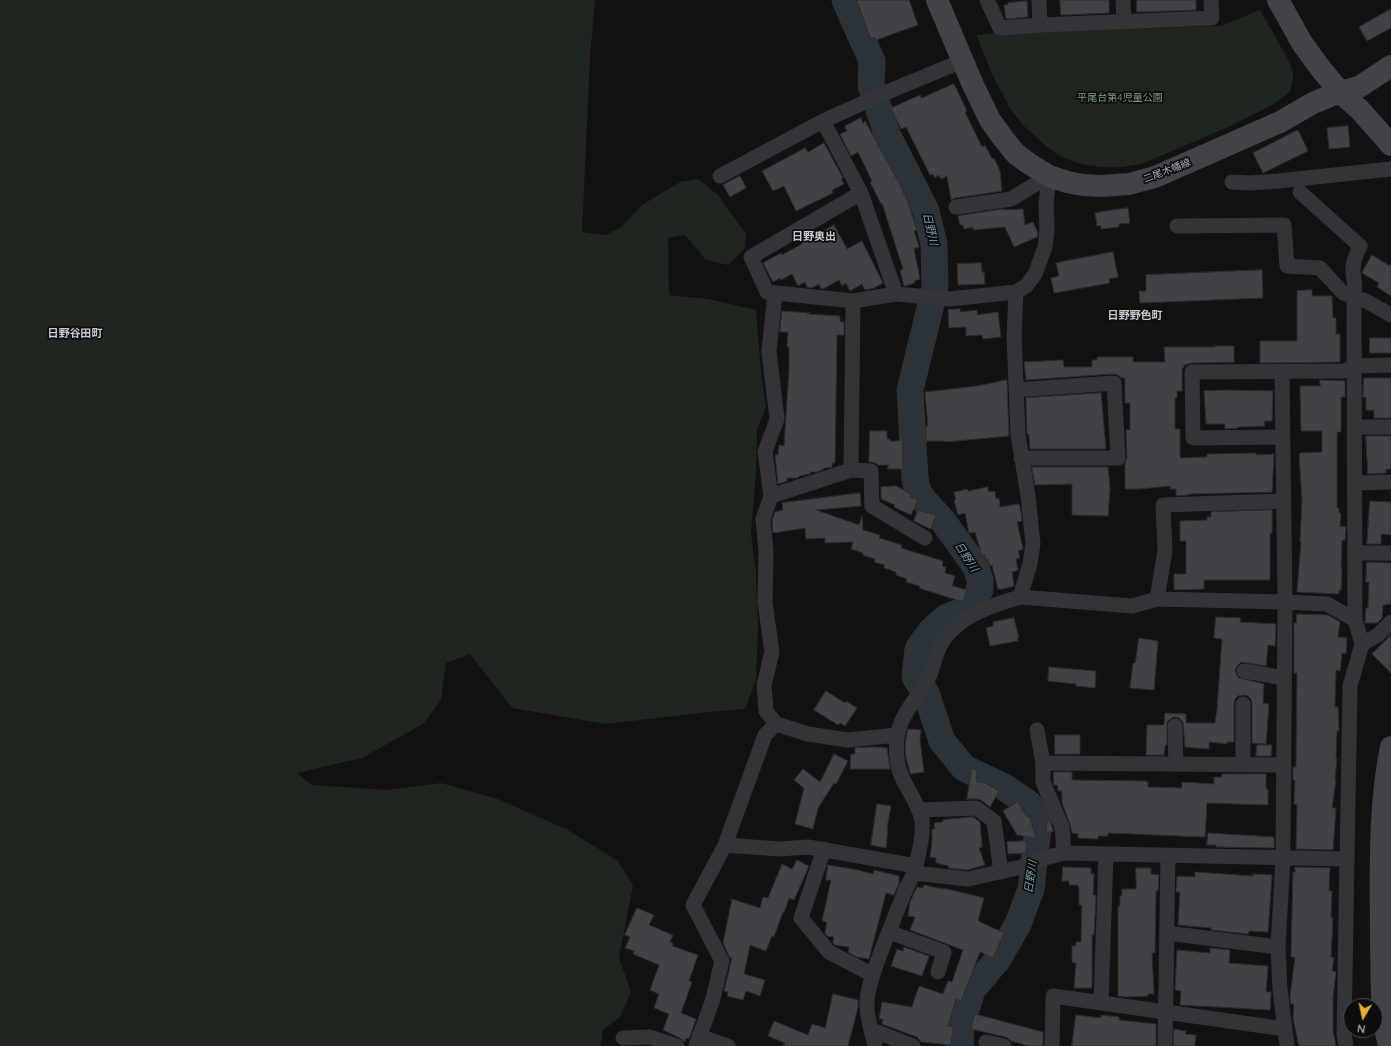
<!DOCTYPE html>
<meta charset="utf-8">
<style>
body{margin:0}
#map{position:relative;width:1391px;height:1046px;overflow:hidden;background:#121213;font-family:Quicksand,sans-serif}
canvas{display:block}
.north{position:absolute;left:1343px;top:998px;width:40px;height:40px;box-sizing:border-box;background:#0d0d0e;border:1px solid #494b50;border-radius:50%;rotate:189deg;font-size:11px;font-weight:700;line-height:16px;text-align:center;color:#a4a9b3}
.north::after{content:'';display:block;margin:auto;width:14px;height:18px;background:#e9ac34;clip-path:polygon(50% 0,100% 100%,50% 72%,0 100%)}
</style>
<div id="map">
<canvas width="1391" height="1046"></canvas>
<div class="north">N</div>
</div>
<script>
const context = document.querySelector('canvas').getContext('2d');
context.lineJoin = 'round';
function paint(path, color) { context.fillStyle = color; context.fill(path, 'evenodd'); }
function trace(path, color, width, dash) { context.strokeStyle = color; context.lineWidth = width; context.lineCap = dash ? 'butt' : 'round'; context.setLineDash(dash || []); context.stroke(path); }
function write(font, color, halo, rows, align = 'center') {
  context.font = font + ' Quicksand,"Noto Sans JP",sans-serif'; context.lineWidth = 3.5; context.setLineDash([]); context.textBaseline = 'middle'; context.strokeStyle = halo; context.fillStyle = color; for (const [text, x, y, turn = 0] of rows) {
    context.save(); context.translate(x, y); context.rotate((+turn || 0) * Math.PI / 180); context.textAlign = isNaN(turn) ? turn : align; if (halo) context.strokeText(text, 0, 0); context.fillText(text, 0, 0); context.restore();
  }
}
const green = new Path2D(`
 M0 0H595L590 57 582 232 605 235 620 228 642 205 680 182 698 179 718 195 746 234 745 248 728 265 706 260 685 235 668 238 669 295 708 299 756 310 761 373 766 406 757 430 756 472 751 533 756 574 758 626 756 680 745 709 708 712 606 724 512 708 470 654 446 663 441 700 423 724 362 758 297 773 312 785 387 790 441 783 498 799 568 830 618 861 633 885 619 958 631 992 620 1017 603 1030 601 1046H0Z
 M1260 10 1286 56 1293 71V78L1290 92 1272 105 1233 125 1144 163 1123 167H1100L1081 164 1062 157 1048 148 1024 126 1011 110 993 76 976 35 996 33 1221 26Z`);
const river = new Path2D(`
 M845 0 872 61 871 85 887 134 926 211 934 244 935 288 910 390 915 478 917 489 922 498 943 521 976 567 980 581V590L972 602 960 612 947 617 931 631 918 649 915 677 926 693 942 741 964 768 1004 787 1029 804 1039 819 1031 889 1018 924 998 959 972 990 961 1026 960 1046`);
const building = new Path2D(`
 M857 0H909L918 25 876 40 875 38 871 39Z
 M1060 0H1109V13L1061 15Z
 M1137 0H1196V10L1137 12Z
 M1027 1 1028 17 1006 19 1004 5H1008V3Z
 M1391 9V28L1367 41 1359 27Z
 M954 84 967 111 965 112 982 147 985 145 992 159 994 158 1000 171 1002 191 955 198 951 200 947 176 941 179 939 175 935 178 933 174 930 175 906 127 901 129 891 108 920 95 921 98Z
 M861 118 863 123 865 121 899 183 907 200 917 230 914 231 919 247 914 249 920 279 914 281 915 283 904 286 900 270 903 269 882 203 881 204 870 182 872 181 858 152 851 156 840 134 847 131 845 126Z
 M1348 126 1350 147 1329 149 1327 128Z
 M1298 130 1308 151 1263 173 1253 153Z
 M824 143 843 178 841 179 844 184 832 190 833 193 796 211 784 186 773 191 762 171 805 148 808 152Z
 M740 176 746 188 730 197 723 185Z
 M1128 208 1130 223 1119 224V227L1101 229V226H1097L1095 213Z
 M1004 209V210L1023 209 1025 225 1033 222 1038 233 1037 237 1014 247 1005 227 973 230V227L964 229 963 225H960L958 216Z
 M834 225 847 249 862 241 883 283 874 288 865 290 862 284 850 291 846 283 842 286 839 280 823 289H821L819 284 812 288 807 287 805 282 798 286 792 274 781 280 780 278 773 282 763 263 781 253 782 255 802 244V243Z
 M1113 252 1118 277 1109 279 1110 283 1054 293 1051 278 1059 276 1056 263Z
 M1372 255 1390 266 1391 264V296L1377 287 1379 283 1362 273Z
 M981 263 982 272H984L985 284 958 285 957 264Z
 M1262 270 1263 298 1140 303 1139 291H1146V275Z
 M1312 290V296H1332L1333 318H1336V334H1340V362L1260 363V341H1297V291Z
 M960 309V312L977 310V315L998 312 1001 337 983 339 982 335 966 336V327L949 328 948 310Z
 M782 311 810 313 807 314 840 316V322H844V335H837L835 463H832V467L824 468V469L817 472H810V474L799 476V477L797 478H787V481L778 484 775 455H778L779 445 784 446 789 370V347H787L788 332H780Z
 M1370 338H1391V353H1370Z
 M1215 346H1234V362L1192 363 1184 365V368H1182V391H1177V398H1175V429H1180V456L1181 458 1207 457V454L1256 453V455L1274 454 1272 492 1188 494V495L1176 496V489H1170V486L1140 489H1125V463L1127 458 1126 430H1130V403H1125V378H1122L1118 375 1113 374 1025 380 1026 379 1024 362 1063 360 1064 367H1092V360H1097V357H1133V362H1165L1164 347H1215Z
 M1364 378H1391V418H1374V410H1366V397H1363Z
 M1007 380 1009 436 945 442 944 441H926V426H928L925 392 977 386Z
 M1320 380 1345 381V397H1341V432H1337V508H1339V513H1341L1340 526 1346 527 1345 541 1342 540 1341 569H1342L1341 590H1339V594L1297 592 1301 542 1300 541 1302 500 1299 455 1300 453 1322 452V431H1301L1300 386H1320Z
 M1229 390 1273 391 1272 421H1264L1265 426 1238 427V428L1225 429V424H1206L1204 391Z
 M1101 393 1106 449H1030L1029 434H1027V433L1026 398Z
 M870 431H887V439H890V441H899L902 433 903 469H887L889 465H878L875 463 869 462Z
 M1366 436H1391V469H1386V473L1368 474Z
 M1032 467H1108L1110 489 1108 516 1072 515V484L1035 485Z
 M896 486 911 494 910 497 918 500 911 515 894 507 895 505 881 499V487Z
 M988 487V492L995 491 996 499 999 498 1000 507 1019 504 1021 512 1022 521 1017 522 1023 549 1018 551 1020 558 1016 559 1018 570 1012 572 1014 586 1003 589H998L992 565 990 566 988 559 986 560 984 554 982 555 975 532 969 533 965 513 958 515 954 500H956L954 493 955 492 967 489 968 491Z
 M860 493 861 506 816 510 859 525 862 516 863 530 880 535 879 538 902 545 901 548 943 561 942 566 946 567 945 573 955 576 952 586 967 590 963 602 919 588 920 586 906 582 907 579 896 575V572L884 568 885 565 874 562 875 559 863 555V553L851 549 853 542 825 543V538L806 539 805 528 773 533 772 520 775 512 783 510 782 503Z
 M1370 501 1391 502V535L1381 534V544H1367Z
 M918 510 936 515 931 529 922 525 914 521Z
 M1272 510V533H1270V580H1204V589L1174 590V574H1186V541H1180V521L1207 520V517H1211V512Z
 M1367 562 1391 563V604L1383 605 1382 618 1377 623H1365L1366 608H1368L1369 582H1366Z
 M1297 614 1328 615 1340 622 1338 637 1347 638 1346 654 1342 653 1340 671 1336 670 1335 707H1338L1339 731H1337L1336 758H1337L1335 779 1336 780 1332 808H1336L1333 850 1296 849 1297 805 1294 804 1295 781 1293 780V767H1296L1297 673H1294V623H1296Z
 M1216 617 1241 618 1240 622 1276 624 1275 646 1268 645 1266 666 1241 662 1237 666 1235 670 1236 674 1239 678 1264 684 1263 703 1269 704 1266 744 1252 743V704L1251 699 1248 696 1243 695 1238 696 1235 699 1234 704V742H1227V744L1209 742V749L1185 747 1183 722 1179 718 1174 717 1170 719 1167 722V745H1165L1164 755H1146L1147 725H1164L1165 713 1186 714V723H1215L1217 709 1222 639 1214 638Z
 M1014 618 1019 638H1017L1018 641 990 646 986 628 993 626V622Z
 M1391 635V673L1372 654Z
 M1139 638 1158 641 1154 690 1130 688 1133 663H1135Z
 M1049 667 1096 671 1095 688 1076 686V684L1048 681Z
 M826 691 845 703 846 701 857 708 845 726 840 723 838 725 814 710Z
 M908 729 921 730 920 740 924 772 910 774V772L906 758 905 747Z
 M1055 735H1080V754H1055Z
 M1257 745H1272L1271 756H1256Z
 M874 747 887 748 890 769H850L851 754H855V748Z
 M834 754 848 761 836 784 834 783 818 808 813 829 795 824 804 788 794 780 803 769 820 782Z
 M972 769H976L977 782 985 783 999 791 990 807 981 800 976 799H967Z
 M1054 772H1072V780L1146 781V782H1148V787L1182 788V782L1214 784V777H1222V774H1266V789H1268V805L1207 803 1205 837 1108 833V836H1098V839L1078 838V834L1072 833 1070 824 1062 803V791H1058V785H1054Z
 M1018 802 1027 817 1029 816 1036 838 1017 835 1003 811Z
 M877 804 891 806 887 828H888L886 848 871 845Z
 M973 817 980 822 982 847 979 848 985 865 967 870 948 868 949 866 936 863V858L930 857 932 842V829H935L934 823 943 822V820Z
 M1048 818 1053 829V832H1046Z
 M1208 833 1274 837V848L1216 847V845H1207Z
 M1026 841V853L1008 854 1007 842Z
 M797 860 809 866 794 900 789 898 784 913 783 912 774 937 772 936 766 951 750 945 744 974 765 980 760 996 746 991 743 1000 727 996 728 992 724 991 732 958H730L723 943 732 899 760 908 763 897 768 898 782 864 792 869Z
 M828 865 858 870 873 874 874 870 899 876V883L894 895 886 893 869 959 857 957 848 952 849 947 835 945 833 943 834 937 827 936 825 933 827 922 822 921 831 880H826Z
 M1063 867 1091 868V874H1094L1093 895H1095L1096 898 1094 935H1092V988H1074L1076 963 1072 962V946H1076V942H1081L1082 905H1079V887H1078V885H1069V881H1062Z
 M1295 867 1330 868 1329 891H1332L1331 918H1333L1331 957 1334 958 1332 971 1336 972 1333 997V1031L1336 1046H1299L1293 1019 1294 1004H1291L1290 997 1295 957H1291L1293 872H1295Z
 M1136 868H1151V874L1159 875 1158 891 1156 890 1155 953H1152L1154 994H1148V996L1127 997 1118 996V906H1120V896H1122V889H1136Z
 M1195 872 1253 876V874L1272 875 1268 932 1249 931 1248 934 1211 930V928L1178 925 1180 892H1176L1177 876 1195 877Z
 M924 885 943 889V888L984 898 978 921 1004 933 993 958 980 952 961 1001 956 999 948 1026 953 1027 951 1045 921 1042 917 1037 882 1024 883 1019H879L882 1002 912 1007 919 986 943 994 948 981 952 982 963 950 910 930 915 917 908 916 910 902 917 887 923 888Z
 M637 908 654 915 649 925 673 935 670 942 673 943 672 946 698 955 689 981 692 982 681 1013 696 1019 689 1039 686 1038 685 1042 680 1038 663 1030 669 1014 654 1008 659 994 650 990 659 965 633 954 634 951 625 948 630 937 625 935Z
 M904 947 929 956 922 976 891 966 897 949 903 951Z
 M1210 948 1230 950 1229 963 1268 966 1266 992H1271L1270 1010 1180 1005 1181 991 1175 990 1177 950 1210 953Z
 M833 994 858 1000V1007L848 1046H783L785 1043 768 1036 774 1021 808 1035 812 1024 825 1028Z
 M975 1014 1043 1032V1046H1029L1011 1041 1006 1037 971 1029Z
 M1076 1015 1101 1018V1015L1119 1017V1020L1156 1024V1046H1072Z
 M1174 1029 1186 1031 1185 1034 1196 1035 1195 1046H1174Z`);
const street = new Path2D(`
 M987 0 1000 28 1040 25 1212 18 1211 0
 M1039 0 1040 25
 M1123 0 1124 22
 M823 121 861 193 896 294
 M720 176 823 121 885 93 962 61
 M1232 182 1249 183 1278 181 1391 169
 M1300 192 1360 246C1356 254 1352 263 1353 272 1354 282 1356 286 1354 297L1355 620 1362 644 1350 686 1344 1034 1346 1046
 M861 193 751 257 767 292 853 301 896 294 950 299 1016 292
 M956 207 1011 199 1049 176
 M1177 226 1284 225 1287 266 1320 268 1343 293 1366 301 1391 315
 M775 293 769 351 777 419 765 452 771 496 763 519 766 552 765 602 772 652 764 685 766 711 776 724 808 734 848 740 897 735
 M1282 371 1285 602 1283 858 1278 947 1280 989 1287 1046
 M1016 390 1114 383 1118 458H1021
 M1355 427H1391
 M1283 437 1193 438 1192 372 1344 371 1355 366 1391 365
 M851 470 853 301
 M1355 483 1391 482
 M771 496 851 470 871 471 872 506 925 538
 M1355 553H1391
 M1020 597 1132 606 1157 599 1285 602 1327 604 1355 620
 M1157 599 1165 551 1163 505 1284 501
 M1362 644 1378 635 1391 622
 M1244 671 1284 678
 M1243 704V765
 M1175 726 1176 764
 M1037 730 1043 763V782L1062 827 1064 853
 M1043 763 1283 765
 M919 810 976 808 994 821 1001 872
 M725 845 779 849 808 847 916 866
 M824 849 801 918 829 952 873 975
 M914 873 968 879 1021 867 1041 859 1064 853 1346 859
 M889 932 944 952 938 972
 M1167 933 1278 947
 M1101 1003 1106 854
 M872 1030 913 1046
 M699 1036 728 1046
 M623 1038 650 1037 677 1046
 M986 1042 1004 1046
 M696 1046 712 1002 722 961 693 905 725 845 765 735 776 724
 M875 1046C872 1031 866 1017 867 1002 868 984 876 966 882 949 889 931 896 914 903 896 907 885 914 876 916 865 919 853 924 833 922 820 918 799 899 782 897 759 893 723 908 710 926 683 933 671 934 658 940 646 955 617 990 606 1020 597L1030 564 1033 544 1028 496 1018 434 1014 336 1016 292 1026 286 1035 274 1045 247 1047 230 1046 205 1049 176
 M1052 1046 1053 996 1285 1029
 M1165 1046 1168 855`);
const secondary = new Path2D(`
 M937 0 973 85 990 120 1003 138 1015 153 1028 163 1049 176 1067 182 1083 185 1101 186 1129 184 1155 177 1280 122 1313 103 1340 92 1359 87 1391 66
 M1278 0 1302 43 1321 69 1340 92 1360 110 1391 145
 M1389 1046C1380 1013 1382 976 1381 943 1381 879 1378 810 1391 747`);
const parkNames = [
 ["平尾台第4児童公園",1120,98]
];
const streetNames = [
 ["二尾木幡線",1167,171,-21]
];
const waterNames = [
 ["日野川",930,229,77],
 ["日野川",966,557,57],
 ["日野川",1031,877,-81]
];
const neighbourhoodNames = [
 ["日野奥出",814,237],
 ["日野野色町",1135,316],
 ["日野谷田町",75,334]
];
paint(green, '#1e261f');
trace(river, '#2b3238', 27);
paint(building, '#414246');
trace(building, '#2c2c2f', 1);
trace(street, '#333438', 15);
trace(secondary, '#414348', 22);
write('10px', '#7b9e7e', '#0d0d0e', parkNames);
write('10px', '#a4a9b3', '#0d0d0e', streetNames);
write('italic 11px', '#7c96ad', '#0d0d0e', waterNames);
write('bold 11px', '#c5c8d0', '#0d0d0e', neighbourhoodNames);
</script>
